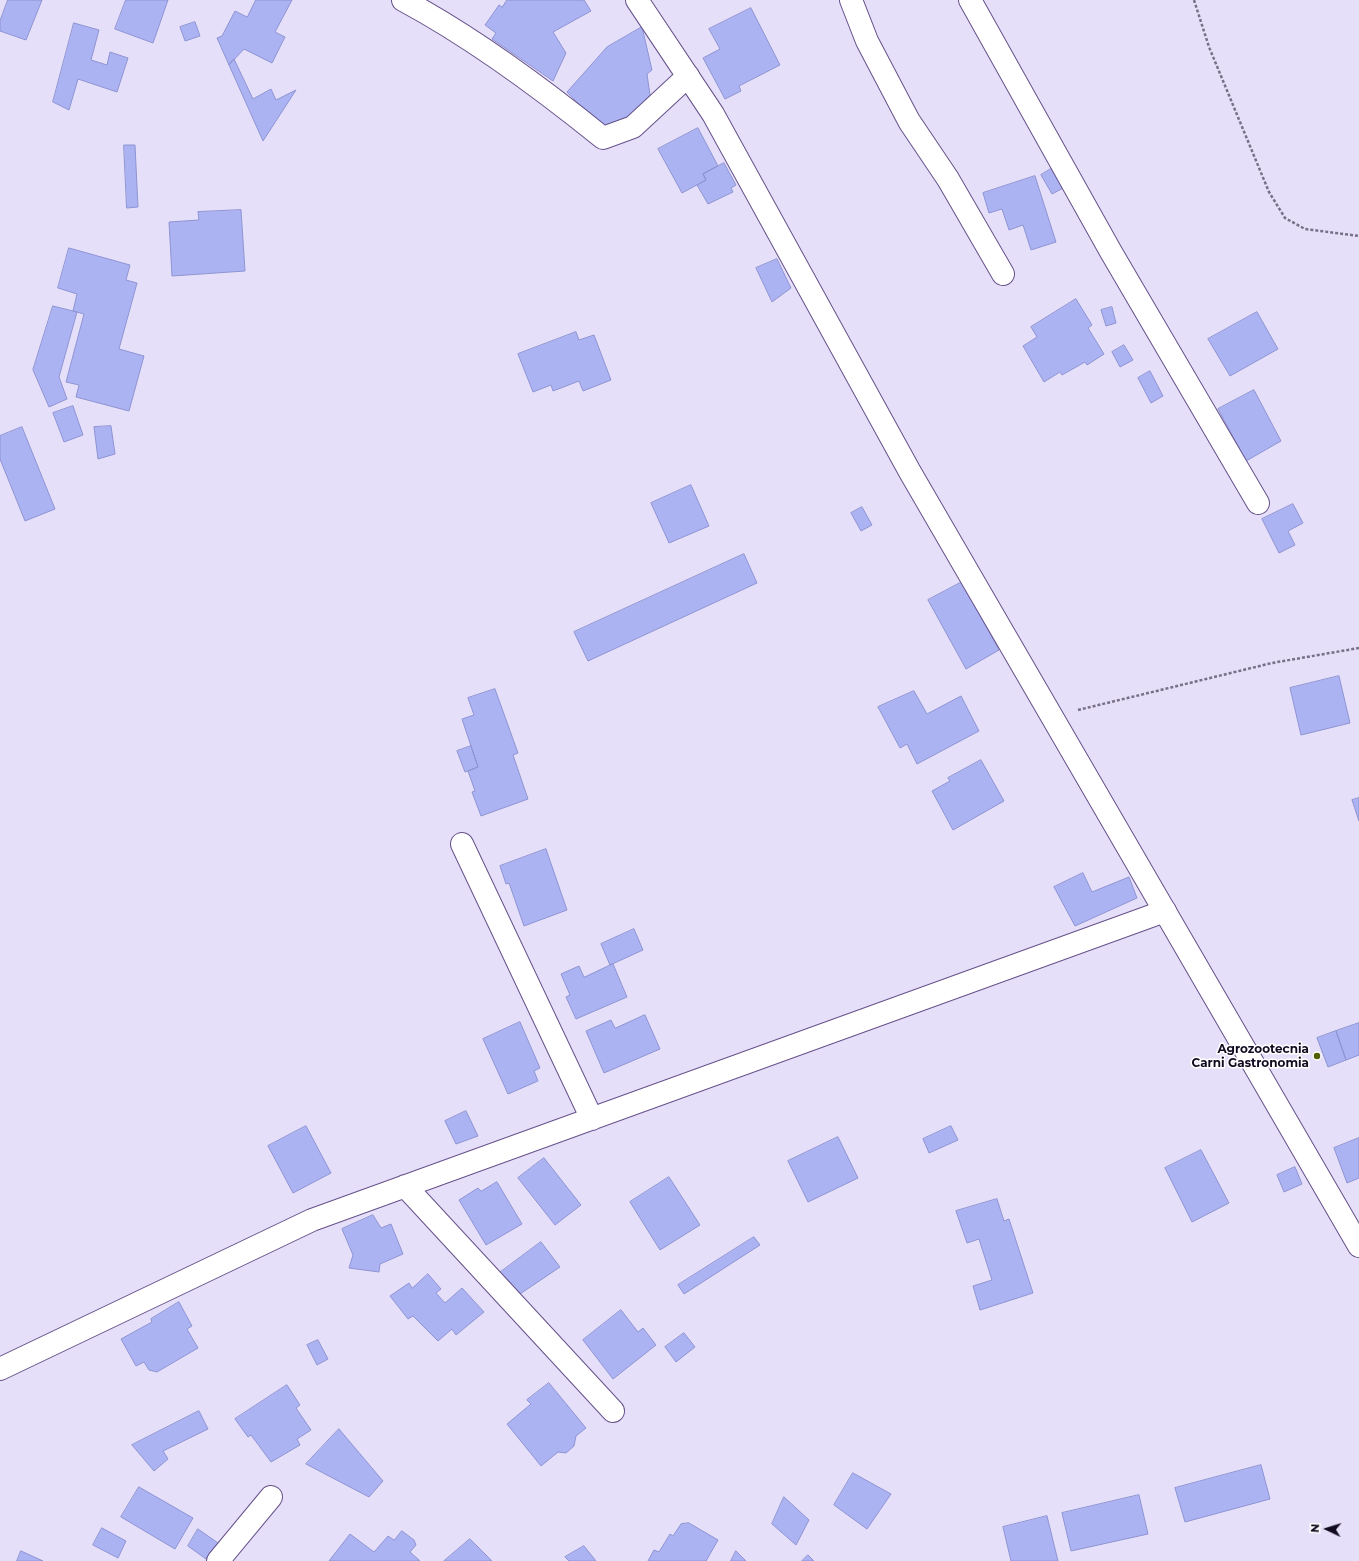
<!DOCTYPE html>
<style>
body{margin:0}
#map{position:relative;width:1359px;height:1561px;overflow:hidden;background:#e6dff9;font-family:Montserrat,sans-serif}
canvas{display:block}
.north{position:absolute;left:1307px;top:1509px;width:40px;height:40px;-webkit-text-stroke:3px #fff;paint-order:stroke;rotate:274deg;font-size:11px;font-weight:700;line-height:16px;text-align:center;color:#120a20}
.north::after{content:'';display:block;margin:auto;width:14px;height:18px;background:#120a20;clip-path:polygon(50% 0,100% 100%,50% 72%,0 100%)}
</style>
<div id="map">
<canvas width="1359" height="1561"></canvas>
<div class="north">N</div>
</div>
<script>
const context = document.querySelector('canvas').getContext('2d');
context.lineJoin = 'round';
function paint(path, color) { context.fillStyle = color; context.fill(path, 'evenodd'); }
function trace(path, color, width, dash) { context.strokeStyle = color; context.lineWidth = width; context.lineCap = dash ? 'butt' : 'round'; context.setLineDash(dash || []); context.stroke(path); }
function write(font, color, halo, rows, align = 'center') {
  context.font = font + ' Montserrat,sans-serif'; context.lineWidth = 3; context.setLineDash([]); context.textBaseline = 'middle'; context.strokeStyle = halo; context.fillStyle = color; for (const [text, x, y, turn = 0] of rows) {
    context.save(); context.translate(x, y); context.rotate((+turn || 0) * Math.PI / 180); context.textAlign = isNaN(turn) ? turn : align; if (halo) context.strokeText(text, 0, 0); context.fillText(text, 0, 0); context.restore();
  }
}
const building = new Path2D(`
 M8 0H42L26 40 0 31V21Z
 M126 0H168L153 43 115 29Z
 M256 0H292L275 32 285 37 272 63 244 49 229 65 217 38 222 36 235 11 247 17Z
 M507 0H584L591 11 553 32 566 53 553 81 492 39 496 33 485 25 499 5 502 7Z
 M751 8 780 65 739 86 741 91 725 99 703 58 720 49 709 29Z
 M195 22 200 36 185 41 180 27Z
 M74 23 99 30 91 60 107 65 110 52 128 58 117 92 78 79 69 110 53 102Z
 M642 27 652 70 647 74 650 95 648 105 612 133 601 127 567 92 607 47Z
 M234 59 253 99 271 89 276 100 296 90 263 141 229 65Z
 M698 128 718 166 703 174 706 180 682 193 658 149Z
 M124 145H135L138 207 127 208Z
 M724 163 736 185 731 188 733 192 708 204 697 185 706 180 703 174Z
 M1054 167 1065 187 1052 194 1041 175Z
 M1035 176 1056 242 1031 250 1023 225 1009 230 1002 209 989 213 983 193Z
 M241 210 245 271 172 276 169 222 199 220 198 212Z
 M69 248 130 265 126 280 137 283 119 349 144 356 129 411 76 397 79 385 66 382 84 314 73 311 77 294 58 288Z
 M777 259 791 288 772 302 756 268Z
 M1076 299 1092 325 1088 328 1104 354 1087 365 1085 362 1062 375 1060 372 1044 382 1023 346 1037 337 1031 327Z
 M53 306 77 312 59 377 67 399 49 407 33 370Z
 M1112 307 1116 323 1106 326 1101 310Z
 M1257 312 1278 349 1230 376 1208 339Z
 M576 332 579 340 594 335 611 380 583 391 579 381 553 391 551 385 533 392 518 354Z
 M1124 345 1133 360 1120 367 1112 352Z
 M1150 371 1163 396 1151 403 1138 378Z
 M1254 390 1281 441 1246 461 1218 409Z
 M73 406 83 435 64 442 53 413Z
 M111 426 115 454 98 459 94 427Z
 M22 427 55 509 25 521 0 459V436Z
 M691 485 709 526 669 543 651 503Z
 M1293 504 1303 523 1288 531 1295 545 1279 553 1262 519Z
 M862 507 872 525 861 531 851 513Z
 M744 554 757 583 588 661 574 632Z
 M962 582 999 650 966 669 928 600Z
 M1339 676 1350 723 1301 735 1290 688Z
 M495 689 518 753 513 755 528 799 481 816 472 792 475 791 468 771 478 767 462 719 474 715 468 698Z
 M914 691 927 714 961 696 979 731 917 764 907 744 900 748 878 707Z
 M471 746 478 767 465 772 457 751Z
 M981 760 1004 801 953 830 932 791 950 781 948 778Z
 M1359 798V821L1352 800Z
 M546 849 567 910 524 926 509 883 506 884 500 866Z
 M1083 873 1092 892 1129 877 1137 898 1075 926 1054 887Z
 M634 929 643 950 610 965 601 944Z
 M613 964 627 997 576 1019 566 997 570 995 561 974 579 966 584 977Z
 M645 1015 660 1049 604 1073 586 1031 611 1020 615 1028Z
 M520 1022 540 1068 534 1071 538 1081 508 1094 483 1039Z
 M1359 1023V1055L1346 1060 1336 1031Z
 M1336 1031 1346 1060 1328 1067 1317 1038Z
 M466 1111 478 1136 456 1144 445 1121Z
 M306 1126 331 1173 293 1193 268 1146Z
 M951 1126 958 1140 929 1153 923 1139Z
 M838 1137 858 1178 808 1202 788 1161Z
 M1359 1138V1178L1347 1183 1334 1148Z
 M1201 1150 1229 1203 1192 1222 1165 1168Z
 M544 1158 581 1205 555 1225 518 1178Z
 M1295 1167 1302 1184 1284 1192 1277 1175Z
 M669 1177 700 1225 660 1250 630 1202Z
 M497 1182 522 1224 486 1245 459 1200 478 1188 481 1191Z
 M997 1199 1004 1221 1009 1219 1033 1293 980 1310 973 1286 992 1280 979 1239 967 1243 956 1211Z
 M373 1215 381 1228 391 1224 403 1254 380 1264 379 1272 349 1268 353 1255 342 1229Z
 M754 1237 760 1245 684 1294 678 1285Z
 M541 1242 560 1267 517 1296 498 1274Z
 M428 1274 441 1289 436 1293 445 1303 462 1288 484 1312 456 1335 452 1329 438 1341 413 1316 408 1319 390 1296 409 1283 412 1288Z
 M179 1302 192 1326 187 1329 198 1348 157 1372 149 1370 144 1362 136 1366 121 1339 152 1322 151 1319Z
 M621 1310 638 1332 643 1328 656 1345 613 1379 583 1340Z
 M684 1333 695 1347 676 1362 665 1347Z
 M318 1340 328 1359 317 1365 307 1345Z
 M549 1383 586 1428 576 1436 574 1446 566 1453 558 1452 541 1466 507 1424 531 1404 527 1400Z
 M287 1385 300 1405 296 1408 311 1430 297 1439 300 1445 271 1462 251 1435 248 1437 235 1419Z
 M199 1411 208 1429 163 1451 168 1459 154 1471 132 1445Z
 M339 1429 383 1481 369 1497 306 1464Z
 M1261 1465 1270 1499 1185 1522 1175 1488Z
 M853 1473 891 1494 867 1529 834 1505Z
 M139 1487 193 1518 175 1549 121 1517Z
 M1139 1495 1148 1534 1071 1551 1062 1513Z
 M784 1497 809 1520 796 1545 772 1524Z
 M1047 1516 1058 1561H1011L1003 1527Z
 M689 1523 718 1540 706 1561H648L654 1550 659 1552 670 1534 673 1536 681 1524Z
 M102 1528 126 1541 118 1558 93 1545Z
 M198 1529 218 1543 206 1559 188 1546Z
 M402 1531 414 1540 416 1545 410 1552 420 1561H329L350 1534 374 1552 388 1536 394 1540Z
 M470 1539 492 1561H444Z
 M584 1546 596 1561H569L565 1557Z
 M21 1551 43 1561H17Z
 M736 1551 746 1561H731Z
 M808 1555 814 1561H802Z`);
const path = new Path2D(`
 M1194 0 1209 47 1269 192 1285 218 1305 229 1359 236
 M1078 710 1272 663 1359 648`);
const street = new Path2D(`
 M403 0C474 38 540 87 603 138L633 127 688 76
 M851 0 867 41 909 121 948 179 1003 274
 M970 0 1111 252 1258 503
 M462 844 592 1119
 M405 1186 613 1411
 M0 1369 312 1220 1165 911
 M218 1561 271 1497`);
const secondary = new Path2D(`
 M637 0 713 114 910 472 1359 1246`);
const markers = [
 [1317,1056,4,"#505f00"]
];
const poiNames = [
 ["Agrozootecnia",1309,1049],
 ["Carni Gastronomia",1309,1063]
];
paint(building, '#acb3f3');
trace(building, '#8e94d2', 1);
trace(street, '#66518a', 24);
trace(secondary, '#66518a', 24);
trace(path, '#787088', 2.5, [3, 2]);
trace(street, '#fff', 22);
trace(secondary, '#fff', 22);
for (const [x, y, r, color] of markers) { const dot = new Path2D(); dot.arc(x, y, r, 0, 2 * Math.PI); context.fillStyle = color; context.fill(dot); trace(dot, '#fff', 1.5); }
write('bold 12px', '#120a20', '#fff', poiNames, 'right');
</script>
